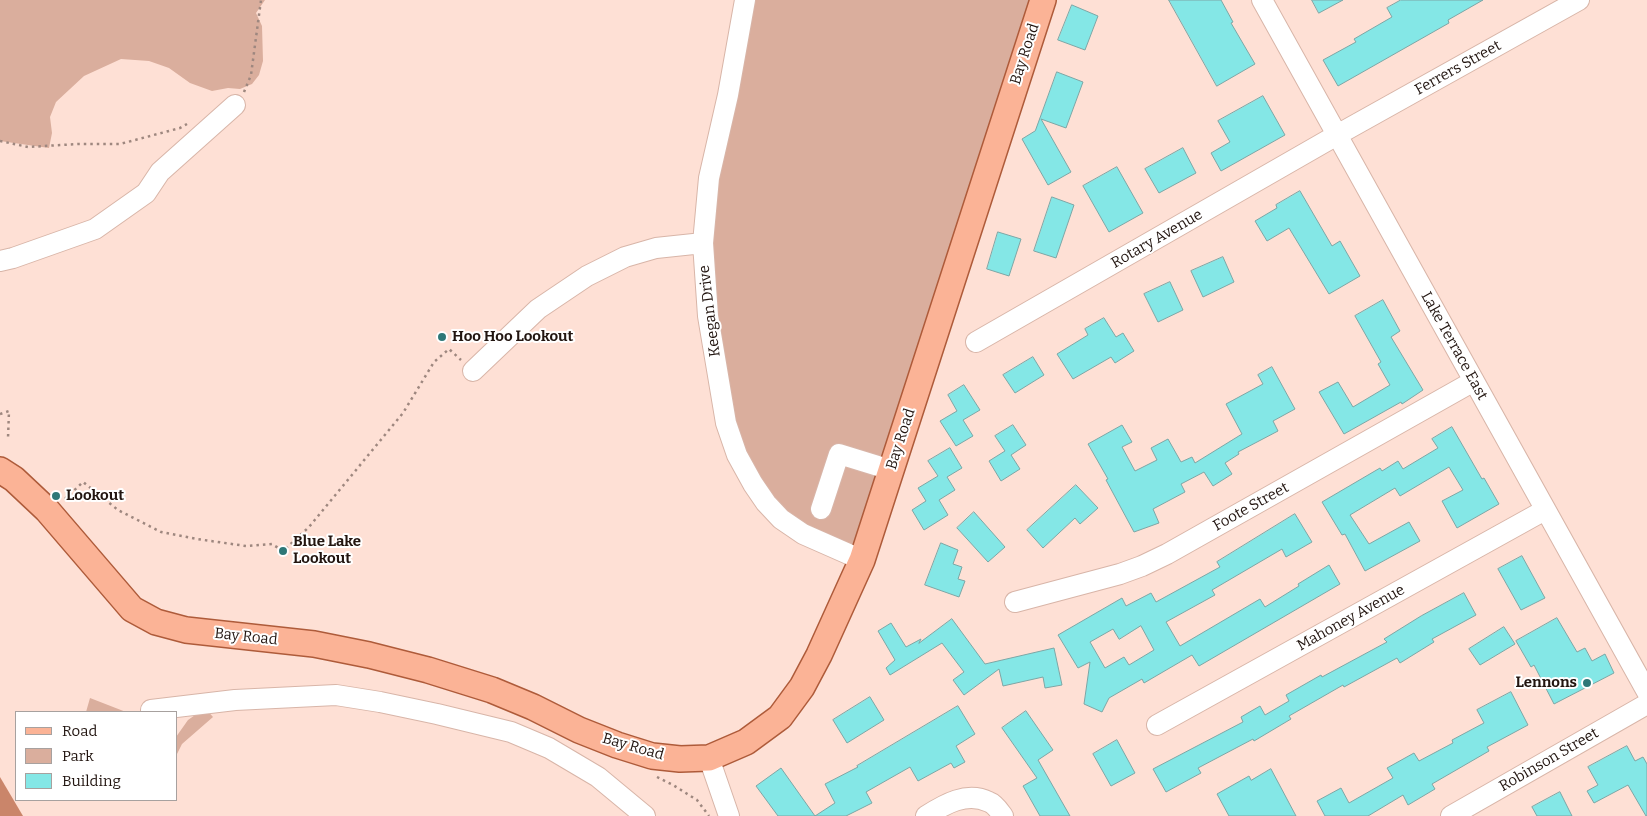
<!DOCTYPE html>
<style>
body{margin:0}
#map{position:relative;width:1647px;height:816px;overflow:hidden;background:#fee0d5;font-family:Bitter,serif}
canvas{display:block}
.legend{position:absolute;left:15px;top:711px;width:162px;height:90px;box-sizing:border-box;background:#fff;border:1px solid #a7a19f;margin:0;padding:6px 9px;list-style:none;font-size:15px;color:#221510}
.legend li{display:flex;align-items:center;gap:10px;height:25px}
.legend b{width:25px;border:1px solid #a7a19f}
</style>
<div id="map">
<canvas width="1647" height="816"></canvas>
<ul class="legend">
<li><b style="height:6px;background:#fbb396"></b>Road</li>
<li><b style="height:14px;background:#daae9d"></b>Park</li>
<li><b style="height:14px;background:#84e7e6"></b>Building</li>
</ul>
</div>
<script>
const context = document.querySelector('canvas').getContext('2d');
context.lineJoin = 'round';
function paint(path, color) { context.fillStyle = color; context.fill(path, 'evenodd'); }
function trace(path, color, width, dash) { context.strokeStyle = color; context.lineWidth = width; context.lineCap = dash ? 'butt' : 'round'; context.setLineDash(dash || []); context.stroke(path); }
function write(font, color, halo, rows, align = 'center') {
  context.font = font + ' Bitter,serif'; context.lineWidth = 4; context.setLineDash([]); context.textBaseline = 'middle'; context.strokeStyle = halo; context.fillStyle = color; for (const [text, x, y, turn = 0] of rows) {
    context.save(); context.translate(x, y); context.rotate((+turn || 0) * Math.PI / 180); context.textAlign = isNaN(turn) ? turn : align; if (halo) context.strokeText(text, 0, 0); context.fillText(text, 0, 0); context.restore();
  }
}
const green = new Path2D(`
 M0 0H265L256 13 262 26 263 61 259 75 252 84 240 89 228 88 212 91 190 83 169 68 149 61 121 59 84 76 56 102 50 117 52 133 49 148 0 141Z
 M750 0H1033L855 550 807 530 775 505 742 450 736 423 718 315 710 240 717 179Z
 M90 698 126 712H86Z
 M205 708 213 717 182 744 176 756V737L188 720Z`);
const water = new Path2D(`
 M0 777 23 816H0Z`);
const building = new Path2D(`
 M1169 0H1221L1233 22 1231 23 1255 64 1217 86Z
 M1312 0H1343L1319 13Z
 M1401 0H1483L1448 20 1449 23 1338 86 1323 60 1356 42 1354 39 1392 17 1387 8Z
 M1072 5 1098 16 1085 50 1058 40Z
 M1057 72 1083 82 1066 128 1041 119 1071 172 1048 185 1022 139 1035 131Z
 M1263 96 1285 135 1221 171 1211 153 1230 142 1218 121Z
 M1183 148 1196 173 1159 193 1145 169Z
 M1117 167 1143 213 1109 232 1083 186Z
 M1300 191 1332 246 1340 241 1360 276 1329 294 1289 228 1267 241 1255 221 1277 208 1276 205Z
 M1052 197 1074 205 1056 258 1034 251Z
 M998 232 1021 239 1009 276 987 269Z
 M1223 257 1234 282 1203 297 1191 271Z
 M1170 282 1183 310 1158 322 1144 294Z
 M1383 300 1400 331 1391 337 1423 390 1402 404 1401 402 1344 434 1319 392 1338 382 1353 407 1390 385 1378 364 1381 362 1355 316Z
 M1104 318 1116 337 1123 333 1134 351 1115 363 1111 357 1073 379 1057 354 1088 335 1085 329Z
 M1033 357 1044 375 1015 393 1003 375Z
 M1272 367 1295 409 1273 421 1278 431 1238 452 1239 454 1225 463 1232 474 1213 486 1204 472 1181 484 1185 492 1153 509 1159 523 1134 532 1106 480 1108 479 1088 444 1122 425 1132 442 1122 447 1135 471 1157 460 1151 448 1168 439 1181 462 1192 457 1195 463 1242 434 1226 404 1263 384 1258 375Z
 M964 385 980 410 963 420 973 436 956 446 940 421 957 411 948 395Z
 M1013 425 1026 445 1011 455 1020 469 1001 481 989 461 1005 451 995 436Z
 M1452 427 1482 479 1484 478 1499 504 1457 528 1442 501 1463 490 1449 467 1400 496 1395 488 1350 515 1369 544 1409 522 1420 541 1365 571 1345 534 1342 535 1322 502 1380 468 1382 471 1398 461 1403 469 1438 448 1432 439Z
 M950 448 962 468 947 477 955 490 939 500 948 515 924 530 912 510 926 501 918 488 938 476 928 461Z
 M1076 485 1098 508 1080 524 1075 518 1043 548 1027 530Z
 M974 512 1005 547 988 562 957 528Z
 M1295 514 1312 542 1286 557 1282 549 1212 590 1215 595 1166 622 1180 646 1260 599 1265 607 1299 586 1298 584 1329 565 1340 584 1199 666 1192 655 1144 683 1142 679 1109 698 1102 712 1084 704 1090 662 1078 668 1058 635 1122 598 1126 606 1151 593 1156 602 1220 567 1217 562ZM1141 626 1154 650 1129 665 1124 657 1105 668 1090 642 1113 629 1119 639Z
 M941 543 958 550 953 564 962 567 958 579 965 581 959 597 925 585Z
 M1522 556 1545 598 1521 610 1498 569Z
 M1464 593 1476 615 1432 639 1434 642 1400 663 1397 658 1344 687 1343 685 1289 716 1291 719 1254 741 1253 739 1198 768 1201 773 1166 792 1153 769 1243 722 1241 717 1260 706 1265 715 1289 701 1286 695 1321 675 1322 677 1387 642 1384 639 1421 616Z
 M1557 618 1577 652 1585 648 1592 661 1605 654 1614 673 1554 704 1534 665 1531 667 1516 641Z
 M952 619 985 664 1054 648 1062 685 1045 688 1043 677 1003 686 999 669 964 695 953 680 964 672 942 643 890 675 886 668 895 660 878 631 891 623 906 647 921 639 919 643Z
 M1504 627 1515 644 1480 665 1469 649Z
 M1511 692 1528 725 1487 747 1489 751 1432 784 1435 789 1408 805 1403 795 1368 816H1325L1317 801 1341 788 1349 803 1393 778 1387 768 1414 753 1419 761 1453 743 1452 740 1484 723 1477 710Z
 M870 697 884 720 847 743 833 720Z
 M958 706 975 734 956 746 965 762 954 768 951 763 918 781 910 767 866 792 872 803 846 816H778L756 786 781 768 815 816 835 803 825 784 858 767 857 766Z
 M1026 711 1053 750 1038 760 1070 816H1040L1023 786 1037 778 1002 728Z
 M1117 740 1135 773 1111 786 1093 754Z
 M1627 746 1635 761 1643 757 1647 764V816H1646L1628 785 1594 803 1587 791 1598 785 1588 767Z
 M1271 769 1296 816H1229L1217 794 1249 776 1251 780Z
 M1560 792 1572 816H1537L1532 807Z`);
const path = new Path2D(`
 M244 92 251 75 261 0
 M0 141 28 147 78 144H120L180 128 187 124
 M0 414 9 411 8 438
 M65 499 83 482 118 510 161 532 197 539 246 546 272 544 283 551 309 527 403 413 434 362 449 349 461 360
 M657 777 673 785 697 800 709 816`);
const minor = new Path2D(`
 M745 0 728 95 709 178 703 243 708 316 726 423 737 455 753 484 766 503 781 519 803 534 862 560
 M1262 0 1647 692
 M0 261 13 258 95 229 146 193 160 172 235 105
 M976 342 1337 135 1579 0
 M473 371 538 309 587 276 625 257 656 248 703 243
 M821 509 839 454 891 470
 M1015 602 1120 574 1142 566 1167 554 1474 381
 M151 710 235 700 336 695 380 702 437 714 511 732 549 748 598 777 645 816
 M1157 725 1545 510
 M709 758 729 816
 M926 816C945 804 967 791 989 802 995 804 1000 812 1003 816
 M1451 816 1647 704`);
const major = new Path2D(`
 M0 470 14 479 47 510 132 609 156 622 186 630 314 644 369 655 428 670 492 690 533 707 579 730 617 745 652 756 680 759 709 758 746 742 780 717 802 687 819 655 862 560 1043 0`);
const markers = [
 [442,337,5,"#2e7777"],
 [56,496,5,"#2e7777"],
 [283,551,5,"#2e7777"],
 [1587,683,5,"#2e7777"]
];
const streetNames = [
 ["Bay Road",1025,54,-72],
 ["Ferrers Street",1458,68,-29],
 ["Rotary Avenue",1157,239,-30],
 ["Keegan Drive",710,311,-97],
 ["Lake Terrace East",1454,346,61],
 ["Bay Road",901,439,-72],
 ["Foote Street",1251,507,-29],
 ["Mahoney Avenue",1351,618,-29],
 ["Bay Road",246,637,6],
 ["Bay Road",633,747,16],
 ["Robinson Street",1549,760,-30]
];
const poiNames = [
 ["Hoo Hoo Lookout",452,337],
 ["Lookout",66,496],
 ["Blue Lake",293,542],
 ["Lookout",293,559],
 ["Lennons",1577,683,"right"]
];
paint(green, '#daae9d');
paint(water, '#ca856a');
paint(building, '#84e7e6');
trace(building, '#7da6a5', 1);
trace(minor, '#d8b5a8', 22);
trace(major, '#ae5b3a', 28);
trace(path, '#9e877f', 2.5, [2.5, 4]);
trace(minor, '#fff', 20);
trace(major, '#fbb396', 25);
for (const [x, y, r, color] of markers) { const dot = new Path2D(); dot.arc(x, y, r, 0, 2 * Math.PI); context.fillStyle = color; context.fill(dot); trace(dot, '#fff', 2); }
write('15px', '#221510', '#fff', streetNames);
write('bold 15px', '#221510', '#fff', poiNames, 'left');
</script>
